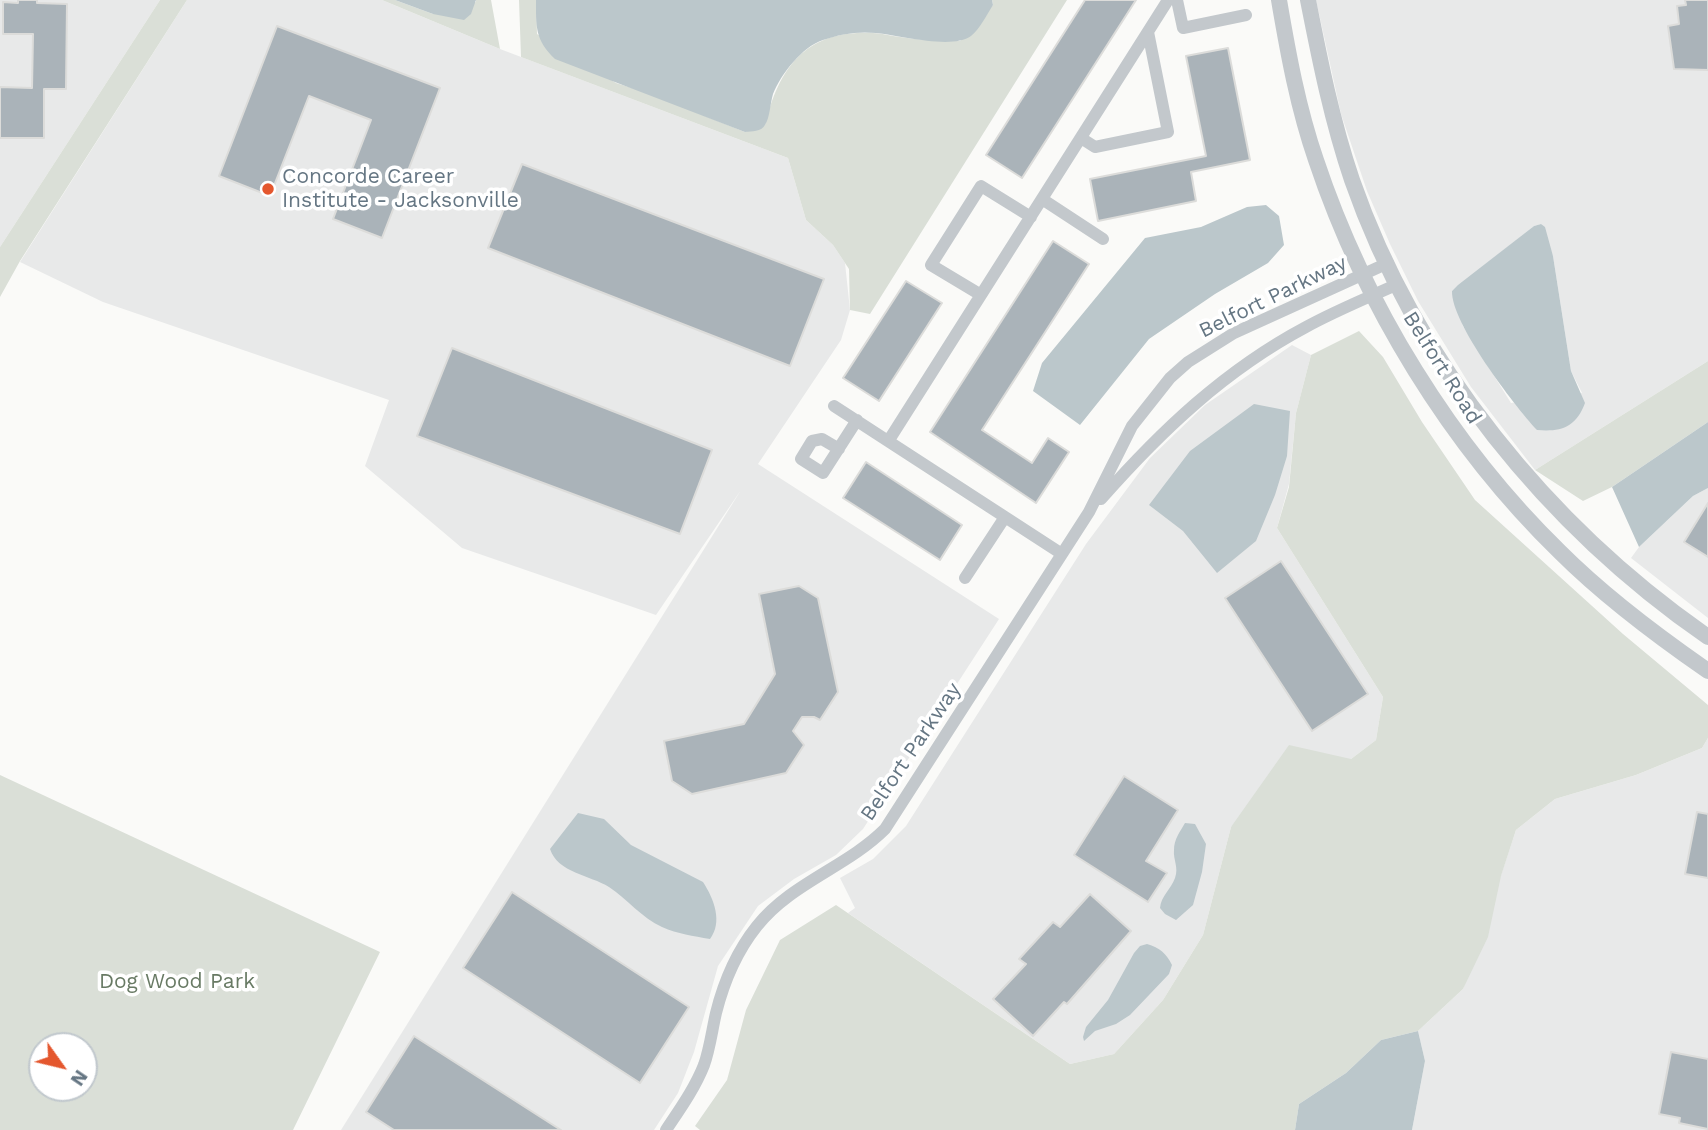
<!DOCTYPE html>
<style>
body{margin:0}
#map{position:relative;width:1708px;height:1130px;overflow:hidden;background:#fafaf8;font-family:"Work Sans",sans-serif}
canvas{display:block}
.north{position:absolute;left:28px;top:1032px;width:70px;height:70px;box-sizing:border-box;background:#fff;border:2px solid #c1c8cd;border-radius:50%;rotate:124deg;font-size:19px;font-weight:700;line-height:28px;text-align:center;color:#657683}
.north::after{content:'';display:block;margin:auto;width:24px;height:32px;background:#e4572e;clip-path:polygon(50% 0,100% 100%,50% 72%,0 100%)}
</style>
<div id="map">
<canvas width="1708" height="1130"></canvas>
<div class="north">N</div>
</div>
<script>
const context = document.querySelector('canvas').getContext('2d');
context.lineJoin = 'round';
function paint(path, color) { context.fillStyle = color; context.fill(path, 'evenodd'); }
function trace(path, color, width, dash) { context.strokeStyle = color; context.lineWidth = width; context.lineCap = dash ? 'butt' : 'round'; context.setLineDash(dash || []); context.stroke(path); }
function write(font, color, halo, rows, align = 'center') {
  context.font = font + ' "Work Sans",sans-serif'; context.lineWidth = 7; context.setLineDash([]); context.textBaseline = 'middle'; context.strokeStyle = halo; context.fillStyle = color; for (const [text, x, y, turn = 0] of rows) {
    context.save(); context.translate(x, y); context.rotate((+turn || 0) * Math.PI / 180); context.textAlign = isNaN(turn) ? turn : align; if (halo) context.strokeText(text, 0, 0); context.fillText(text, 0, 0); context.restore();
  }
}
const built = new Path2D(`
 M0 0H160L0 247Z
 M187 0H382L500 49 788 158 806 220 833 245 845 263 850 310 841 340 758 464 999 619 863 829 836 855 794 879 758 906 718 966 694 1052 678 1093 654 1130H341L741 490 656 615 462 548 365 466 389 400 103 302 20 262Z
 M1316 0H1708V361L1535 470 1471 387 1418 301 1390 244 1367 191 1341 114ZM1541 224 1553 256 1571 371 1582 393 1511 403 1463 326 1452 291 1534 226Z
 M1292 345 1311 355 1296 413 1289 484 1277 528 1383 697 1376 740 1351 759 1231 827 1203 935 1163 1000 1114 1054 1070 1064 848 913 855 908 840 878 873 859 906 826 1086 544 1150 458 1205 405Z
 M1708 488V618L1631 558 1639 547 1693 496Z
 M1708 738V1130H1412L1425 1061 1418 1031 1463 989 1516 830 1555 799 1636 775 1702 748Z`);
const green = new Path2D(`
 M160 0H187L20 261 0 297V247Z
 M382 0H395L433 14 476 2V0H491L500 49Z
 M519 0H536L537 34 616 83 645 92 745 132 765 125C780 65 807 30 873 33 882 33 891 36 900 37 920 40 939 41 960 41L993 5 992 0H1067L870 314 850 310 849 269 833 245 806 220 788 158 521 57Z
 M1359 331 1383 357 1422 422 1475 500 1623 634 1708 705V738L1702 748 1636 775 1555 799 1516 830 1501 876 1488 937 1463 989 1418 1031 1381 1040 1346 1073 1299 1104 1295 1130H700L695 1126 727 1080 746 1010 780 940 836 905 1070 1064 1114 1054 1163 1000 1203 935 1231 827 1289 745 1351 759 1376 740 1383 697 1277 528 1289 487 1296 413 1311 355Z
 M1708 361V422L1612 487 1583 501 1535 470Z
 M0 775 380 952 293 1130H0ZM42 1046H84V1088H42Z`);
const water = new Path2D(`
 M395 0H476L471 14 464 20 433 14Z
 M536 0H992L993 5C987 14 980 29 971 36 952 50 899 35 876 33 858 31 840 34 823 40 802 47 781 74 773 94 770 104 770 117 765 125 761 132 752 131 745 132L555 59C535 40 536 27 536 0Z
 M1266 205 1279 216 1284 245 1268 263 1215 294 1149 339 1080 425 1033 391 1042 363 1145 238 1201 227 1247 207Z
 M1541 224 1545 227 1553 256 1571 371 1585 403C1576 428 1560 432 1537 430 1514 405 1451 323 1452 291L1458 285 1534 226Z
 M1254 404 1290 411 1287 456 1275 495 1256 541 1217 573 1183 531 1149 505 1190 451Z
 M1708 422V488L1693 496 1639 547 1612 487Z
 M578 813 604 819 631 845 703 882C714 899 723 922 710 939 693 936 678 934 662 927 642 918 627 899 609 887 590 875 558 873 550 849Z
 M1185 823 1195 824 1206 844 1202 872 1193 905 1176 920 1165 914 1160 908C1161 896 1171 889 1175 878 1179 867 1173 860 1174 850 1174 839 1180 832 1185 823Z
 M1147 944C1160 948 1166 953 1172 965L1169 974 1130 1015 1116 1024 1095 1031 1084 1041 1083 1037 1086 1027 1108 1000 1134 953 1140 946Z
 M1418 1031 1425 1061 1412 1130H1295L1299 1104 1346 1073 1381 1040Z`);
const building = new Path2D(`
 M18 0H37V3L67 4 66 89H44V138H0V87L32 88 33 34H3V2L18 3Z
 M1085 0H1136L1022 178 986 155Z
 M1685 0H1708V70L1674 69 1668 26 1679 24 1677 6 1686 5Z
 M277 26 440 88 382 238 333 219 371 120 309 96 270 196 219 176Z
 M1228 48 1250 160 1191 172 1196 201 1098 221 1090 179 1206 156 1186 56Z
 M522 164 824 279 790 366 488 248Z
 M1053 241 1089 264 982 430 1032 463 1048 438 1069 452 1036 503 930 432Z
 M906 281 942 303 879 401 843 378Z
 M452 348 712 450 680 534 417 436Z
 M866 462 962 525 940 560 843 498Z
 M1708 503V557L1684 542Z
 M1281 561 1368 694 1312 731 1225 598Z
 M799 586 818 598 838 692 820 720 814 717H802L793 731 804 745 786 773 692 794 672 781 664 741 744 724 775 674 759 594Z
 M1124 776 1178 810 1146 861 1167 873 1148 902 1074 855Z
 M1697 812 1708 814V878L1685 874Z
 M512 892 689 1007 640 1083 463 968Z
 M1090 894 1131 931 1067 1004 1064 1002 1033 1036 993 999 1026 964 1019 959 1053 922 1060 927Z
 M414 1036 561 1130H394L366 1112Z
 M1671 1052 1708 1059V1129L1679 1123 1680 1118 1659 1114Z`);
const minor = new Path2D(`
 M1177 0 1183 28 1246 15
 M1081 138 1095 147 1168 132 1148 32
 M1042 199 1103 239
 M981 295 931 265 981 186 1031 217
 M834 406 1062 554
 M889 440 1168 0
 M839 449 822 439 812 441 801 459 823 473 857 420
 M1101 499C1161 431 1225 370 1306 327 1335 311 1367 298 1398 284
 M965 578 1005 517
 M666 1130C680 1109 695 1088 704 1065 710 1048 712 1030 716 1013 724 981 737 951 757 926 791 883 847 867 885 829L1089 512 1132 426 1170 378 1188 362 1234 333 1388 263`);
const tertiary = new Path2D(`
 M1279 0C1288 53 1298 108 1316 160 1364 304 1451 446 1560 552 1605 597 1656 635 1708 671
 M1308 0C1320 61 1332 121 1352 180 1416 364 1549 527 1708 637`);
const markers = [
 [268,189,7,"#e4572e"]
];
const poiNames = [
 ["Concorde Career",282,177],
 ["Institute - Jacksonville",282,201]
];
const streetNames = [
 ["Belfort Parkway",1273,297,-26],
 ["Belfort Road",1442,368,58],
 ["Belfort Parkway",911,752,-56]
];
const parkNames = [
 ["Dog Wood Park",177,982]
];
paint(built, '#e8e9e9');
paint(green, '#dadfd7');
paint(water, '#bbc7cb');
paint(building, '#aab3b9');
trace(building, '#dcdcda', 2);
trace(minor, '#c3c8cc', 12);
trace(tertiary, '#c3c8cc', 16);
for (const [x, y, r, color] of markers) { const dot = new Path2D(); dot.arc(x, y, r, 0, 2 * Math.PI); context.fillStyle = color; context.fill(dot); trace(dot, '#fff', 2.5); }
write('21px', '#657683', '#fff', poiNames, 'left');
write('21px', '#657683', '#fff', streetNames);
write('21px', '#687a64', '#fff', parkNames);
</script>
